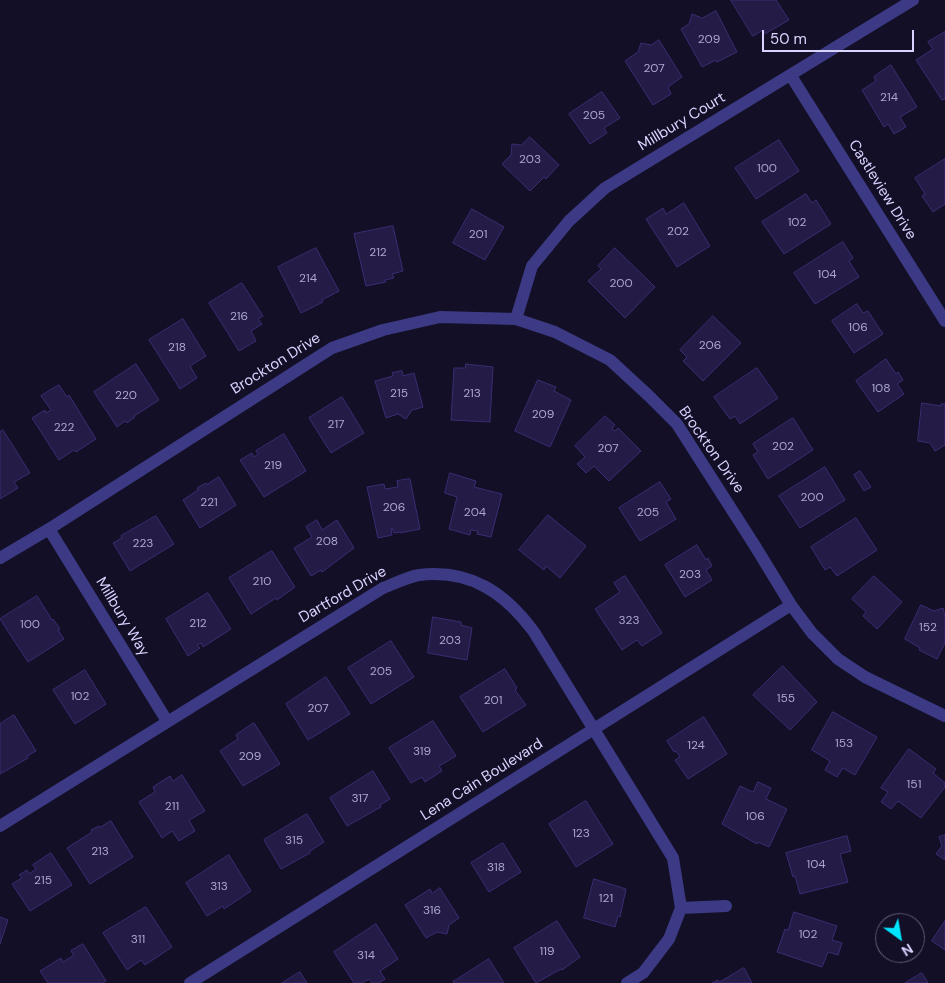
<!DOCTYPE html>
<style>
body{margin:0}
#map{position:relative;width:945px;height:983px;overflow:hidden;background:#130f26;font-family:"DM Sans",sans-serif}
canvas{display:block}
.north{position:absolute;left:875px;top:913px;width:50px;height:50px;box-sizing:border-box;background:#130f26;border:1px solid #625e7d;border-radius:50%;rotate:148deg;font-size:14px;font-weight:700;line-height:20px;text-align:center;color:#d9d4ff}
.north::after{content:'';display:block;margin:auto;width:18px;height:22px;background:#00e5ff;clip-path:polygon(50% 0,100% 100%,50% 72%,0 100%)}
.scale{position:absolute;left:762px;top:30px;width:152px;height:22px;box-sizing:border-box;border:2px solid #d9d4ff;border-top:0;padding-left:6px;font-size:15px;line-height:18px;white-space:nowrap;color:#d9d4ff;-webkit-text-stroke:4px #130f26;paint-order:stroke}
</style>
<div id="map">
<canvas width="945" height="983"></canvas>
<div class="north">N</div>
<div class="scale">50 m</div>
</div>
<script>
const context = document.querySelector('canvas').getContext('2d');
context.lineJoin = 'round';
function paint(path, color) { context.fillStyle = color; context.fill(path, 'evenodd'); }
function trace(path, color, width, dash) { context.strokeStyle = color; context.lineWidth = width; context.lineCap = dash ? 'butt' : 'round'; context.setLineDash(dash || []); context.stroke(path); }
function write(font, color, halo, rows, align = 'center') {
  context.font = font + ' "DM Sans",sans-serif'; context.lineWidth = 5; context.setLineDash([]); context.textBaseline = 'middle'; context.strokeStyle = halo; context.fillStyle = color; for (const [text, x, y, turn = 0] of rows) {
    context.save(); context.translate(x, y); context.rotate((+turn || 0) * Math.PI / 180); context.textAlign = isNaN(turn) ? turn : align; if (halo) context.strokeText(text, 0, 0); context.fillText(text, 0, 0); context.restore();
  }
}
const building = new Path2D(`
 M731 0H776L789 20 765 34 763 30 753 36Z
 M716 11 737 52 717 62 716 60 702 67 681 29 689 24 692 14 702 18Z
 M945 32V99L942 100 916 60 933 49 928 42Z
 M659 40 682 77 668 87 671 94 653 105 625 61 638 52 641 43 651 45Z
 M891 65 917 107 900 117 906 127 894 134 888 124 884 127 862 90 876 81 874 77Z
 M602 92 620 118 604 128 607 133 590 144 569 114Z
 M530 137 559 165 546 179 544 177 530 191 502 164 511 155 512 144 521 145Z
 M779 140 799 171 756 199 735 168Z
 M945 159V204L933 212 922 196 925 194 915 178Z
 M806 194 812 203 816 200 831 224 784 254 762 222Z
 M684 203 710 246 677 267 646 219 663 208 666 214Z
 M472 209 504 227 485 260 453 243Z
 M393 226 403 271 392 274 394 278 385 280 386 282 366 286 354 234Z
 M843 242 853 258 849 261 859 277 815 304 794 273Z
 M316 248 339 291 322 300 323 302 301 313 278 267Z
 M615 248 655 287 625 318 588 281 601 269 598 266Z
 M242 283 263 316 258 319 262 324 251 331 256 341 239 351 209 303Z
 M857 304 863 313 868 311 883 334 854 353 832 321Z
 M713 316 741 343 703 381 683 361 687 357 680 350Z
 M183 319 206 356 190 366 197 378 180 389 149 340Z
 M886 359 896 374 898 372 903 380 897 384 904 394 878 412 856 381Z
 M136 364 159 400 134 416 135 417 127 423 125 421 117 427 94 392Z
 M466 364 493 367 490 422 451 420 454 368H465Z
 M757 368 778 398 740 424 735 416 730 419 714 397Z
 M402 371 403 376 414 373 423 407 412 410 406 419 398 414 386 418 375 381 393 376 392 373Z
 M538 380 556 387 554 391 571 400 550 447 515 431Z
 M59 385 67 397 69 395 96 439 76 452 74 450 59 460 32 418 45 410 46 413 51 410 41 396Z
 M342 397 364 433 331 453 309 418Z
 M922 403 941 406V404H945V445L935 451 930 443 918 441Z
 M605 416 615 425 612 428 615 431 618 428 641 451 609 481 594 466 586 473 577 464 585 457 575 446Z
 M793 418 813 450 768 479 753 455 758 452 753 444Z
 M3 430 30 473 14 482 18 488 0 499V432Z
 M284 434 306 471 264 497 240 460 252 453 254 457 258 454 256 451Z
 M825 467 845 500 800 528 779 496Z
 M860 471 871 487 864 491 854 475Z
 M450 473 476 481 474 487 502 494 491 537 477 534 478 531 471 530 470 535 449 529 457 497 445 493Z
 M219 477 236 505 200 528 183 500 198 490 197 488 206 483 207 484Z
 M410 479 420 529 400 533V532L394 533 392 528H391L392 535 378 538 367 487 384 484 385 489 398 487 397 481Z
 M660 482 671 499 666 502 676 519 640 541 619 508Z
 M548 515 586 546 560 578 546 566 544 570 519 550Z
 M156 516 174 544 130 571 113 543 122 538 121 536Z
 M856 518 877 550 837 576 830 567 825 570 811 547Z
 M317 520 322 530 337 520 354 548 322 572 321 570 311 576 294 548 312 537 306 527Z
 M697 545 706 560 708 558 712 566 706 570 712 580 685 597 665 565Z
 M272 551 295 587 277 600 276 598 251 614 229 578Z
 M625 576 662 633 642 646 637 640 622 650 595 609 620 592 614 583Z
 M874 576 902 602 877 629 863 616 866 612 852 599Z
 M208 593 231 629 203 647 201 643 197 645 200 648 188 656 166 619Z
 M37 596 52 620 53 619 60 629 58 630 64 639 28 662 0 619Z
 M921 605 934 611 943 608 945 616V643L937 659 919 650 920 648 905 639Z
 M433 617 461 622V625L472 628 467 660 428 653Z
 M391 641 414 677 371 704 348 668Z
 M783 666 817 702 790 730 753 695Z
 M505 669 517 688 515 690 526 705 483 732 460 697Z
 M85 670 106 704 75 724 53 690Z
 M326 677 350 714 308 740 286 704Z
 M833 712 877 737 855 775 843 768 837 777 825 770 830 761 812 750Z
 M14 715 36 751 27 756 28 758 0 774V724Z
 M704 717 727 754 688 779 675 760 680 757 676 751 674 752 667 741Z
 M433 721 456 756 439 766 442 771 425 782 422 777 411 783 389 748Z
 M254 723 280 764 243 786 220 751 238 739 236 735Z
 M909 749 936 769 933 773 945 783V787L921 818 898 801 891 809 881 802 888 792 881 788Z
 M373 771 390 799 380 805 381 807 347 826 330 798Z
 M182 775 205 811 189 820 195 831 179 841 172 831 162 838 139 802 155 792 153 787 170 776 173 781Z
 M758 782 771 788 766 799 787 809 769 847 758 842 757 844 722 824 740 786 753 792Z
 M586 801 613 844 576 867 549 824Z
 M307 814 324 842 310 851V853L281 869 264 840Z
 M111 821 133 857 90 884 67 848 92 832 91 830 99 826 100 827Z
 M945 835V860L936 854 942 846 939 837Z
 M847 836 851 851 840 854 848 882 800 894 795 876 793 877 786 853Z
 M503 843 521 872 489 892 471 863Z
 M51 853 72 885 30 911 12 884 22 878 19 875 27 870 29 874 36 869 33 865Z
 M229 855 251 891 224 909 223 906 207 916 186 883Z
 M594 879 626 889 620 917 618 916 615 927 584 918Z
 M440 888 459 918 449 925 447 934 437 932 426 938 405 905 430 889 432 893Z
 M146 907 172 947 145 965 141 960 127 970 103 933Z
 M794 912 837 926 832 940 842 943 838 955 828 952 822 967 777 952 785 929 788 930Z
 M0 917 8 920 0 944Z
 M557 921 580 957 562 970 561 969 536 983 514 948Z
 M945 921V950L932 941Z
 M376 924 398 959 380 971 385 979 379 983H372L369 979 362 983H354L334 952Z
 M83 944 106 981 103 983H48L40 971 61 958 63 962 74 955 71 951Z
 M489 959 504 983H454L453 982Z
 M744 968 752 983H712L718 980 719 982Z
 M300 972 307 983H282Z
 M922 973 928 983H905Z`);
const minor = new Path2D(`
 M791 76 945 321
 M516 319 532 266 569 221 605 188 913 0
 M49 529 167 721
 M0 558 49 529 332 348 383 330 440 317 516 319 555 332 610 360 649 396 677 424 755 546 791 605 812 633 838 659 865 677 945 716
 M0 826 383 588C394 584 407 577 419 575 471 569 505 593 534 632L673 858 681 908 669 939 643 973 627 983
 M681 908 726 906
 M190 983 791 605`);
const numberNames = [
 ["209",709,40],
 ["207",654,69],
 ["214",889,98],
 ["205",594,116],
 ["203",530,160],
 ["100",767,169],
 ["102",797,223],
 ["202",678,232],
 ["201",478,235],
 ["212",378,253],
 ["104",827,275],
 ["214",308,279],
 ["200",621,284],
 ["216",239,317],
 ["106",858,328],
 ["206",710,346],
 ["218",177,348],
 ["108",881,389],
 ["215",399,394],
 ["213",472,394],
 ["220",126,396],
 ["209",543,415],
 ["217",336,425],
 ["222",64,428],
 ["202",783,447],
 ["207",608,449],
 ["219",273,466],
 ["200",812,498],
 ["221",209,503],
 ["206",394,508],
 ["204",475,513],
 ["205",648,513],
 ["208",327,542],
 ["223",143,544],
 ["203",690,575],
 ["210",262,582],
 ["323",629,621],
 ["212",198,624],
 ["100",30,625],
 ["152",928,628],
 ["203",450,641],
 ["205",381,672],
 ["102",80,697],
 ["155",786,699],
 ["201",493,701],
 ["207",318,709],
 ["153",844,744],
 ["124",696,746],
 ["319",422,752],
 ["209",250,757],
 ["151",914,785],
 ["317",360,799],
 ["211",172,807],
 ["106",755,817],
 ["123",581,834],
 ["315",294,841],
 ["213",100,852],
 ["104",816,865],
 ["318",496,868],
 ["215",43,881],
 ["313",219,887],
 ["121",606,899],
 ["316",432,911],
 ["102",808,935],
 ["311",138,940],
 ["119",547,952],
 ["314",366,956]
];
const streetNames = [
 ["Millbury Court",682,122,-31],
 ["Castleview Drive",882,190,58],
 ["Brockton Drive",276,364,-32],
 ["Brockton Drive",711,450,55],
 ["Dartford Drive",343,595,-30],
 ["Millbury Way",122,617,59],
 ["Lena Cain Boulevard",482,780,-32]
];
paint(building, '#241b47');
trace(building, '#3b2d73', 1);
trace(minor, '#3d3a85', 12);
write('12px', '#aca6d1', null, numberNames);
write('15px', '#d9d4ff', '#130f26', streetNames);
</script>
